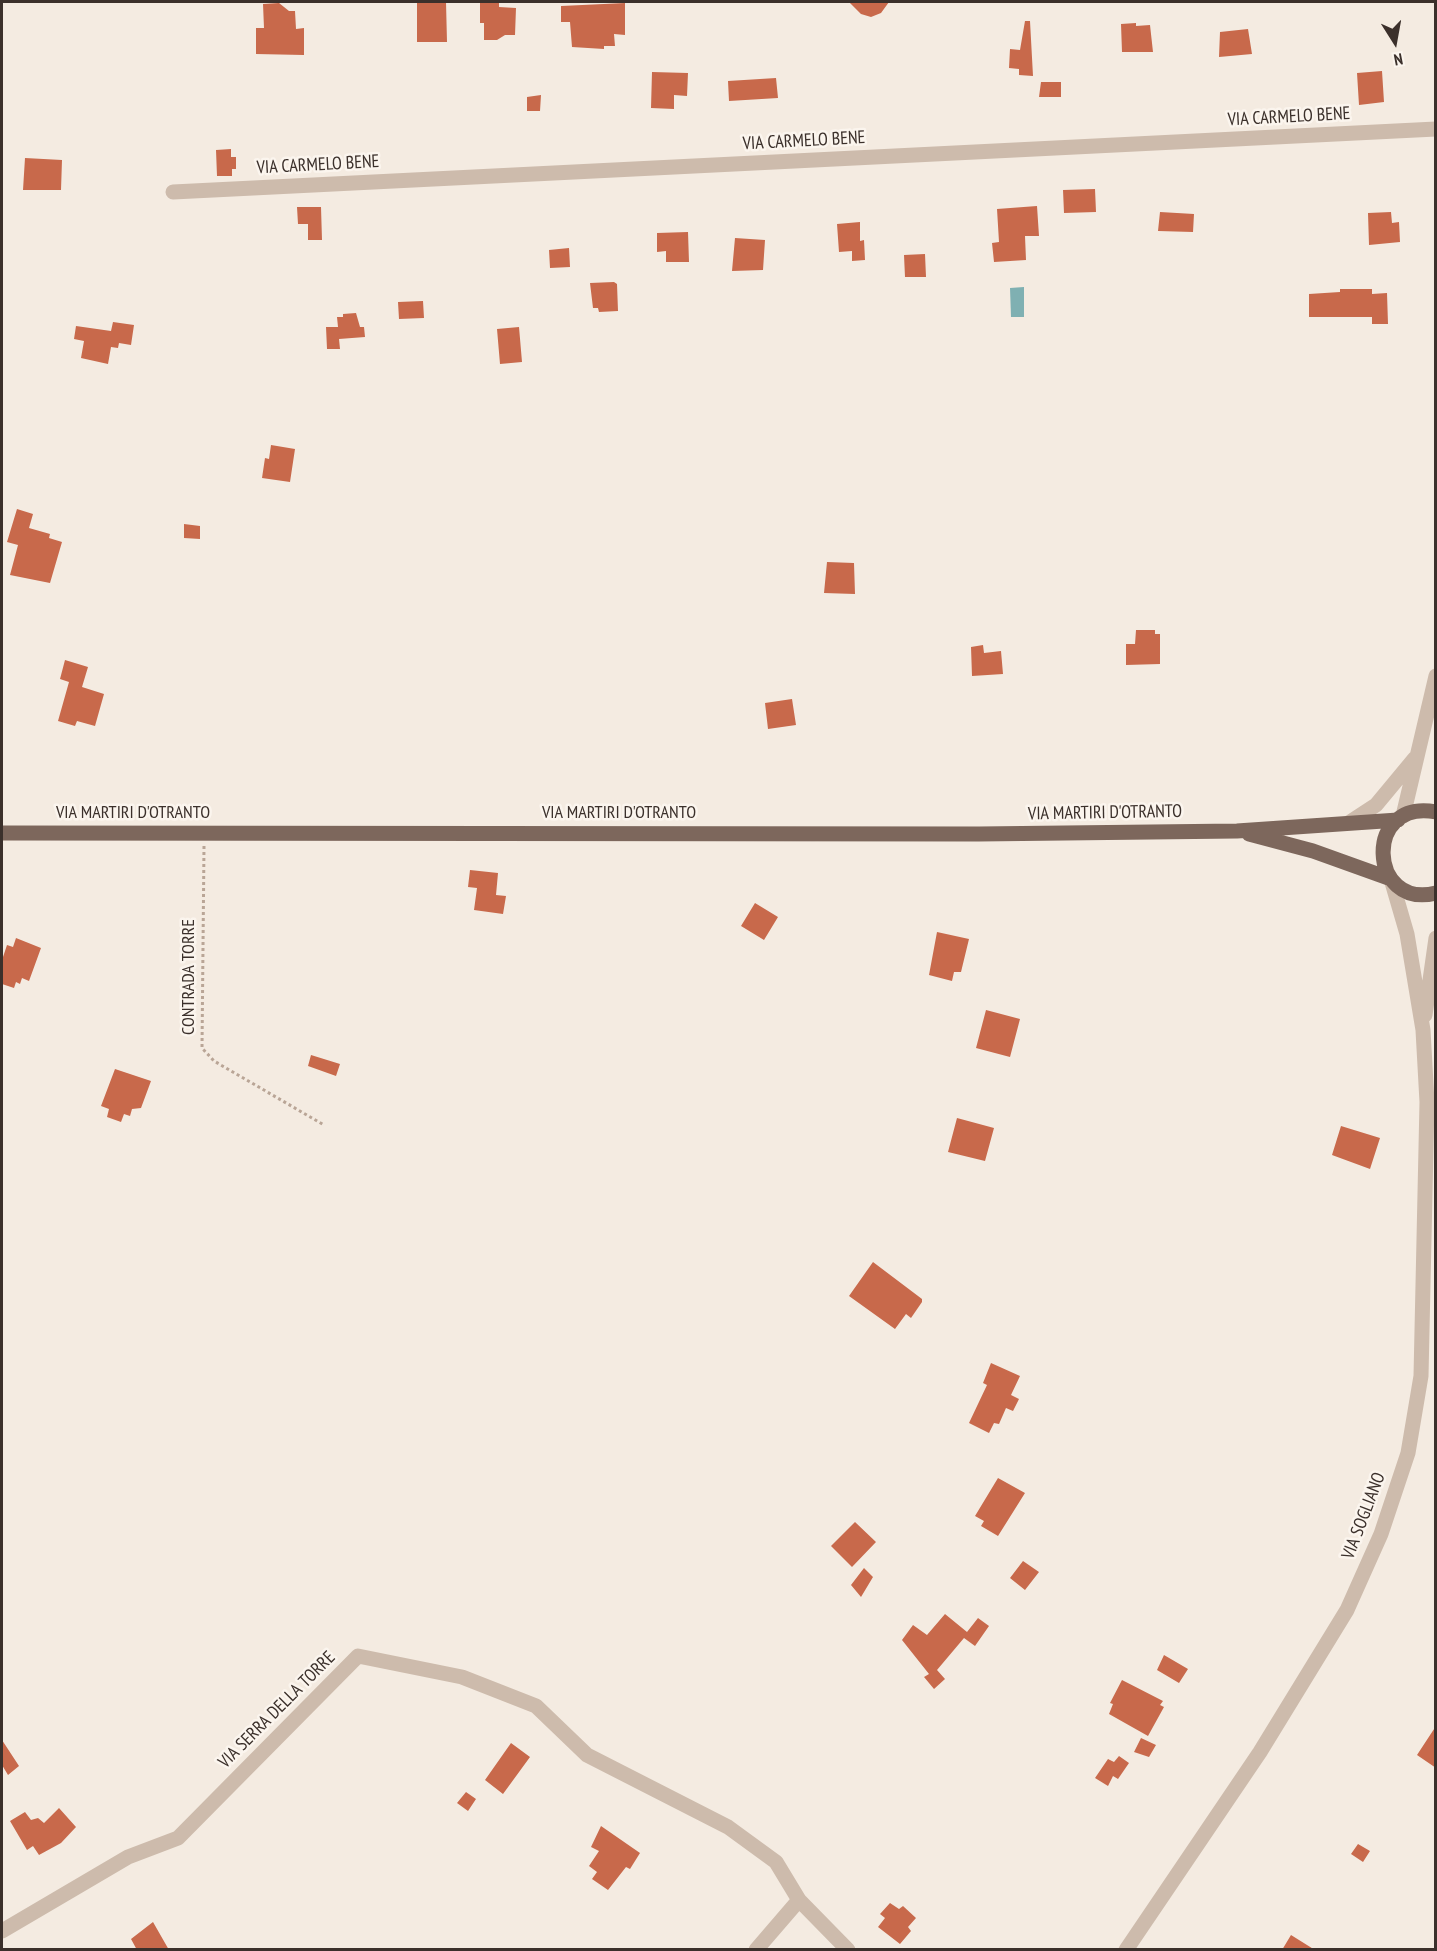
<!DOCTYPE html>
<style>
body{margin:0}
#map{position:relative;width:1437px;height:1951px;overflow:hidden;background:#f4ebe1;font-family:"PT Sans Narrow",sans-serif}
canvas{display:block}
.frame{position:absolute;inset:0;border:3px solid #3b302b;pointer-events:none}
.north{position:absolute;left:1365px;top:12px;width:60px;height:60px;-webkit-text-stroke:4px #fbf5ee;paint-order:stroke;rotate:169deg;font-size:16px;font-weight:700;line-height:24px;text-align:center;color:#3b302b}
.north::after{content:'';display:block;margin:auto;width:21px;height:27px;background:#3b302b;clip-path:polygon(50% 0,100% 100%,50% 72%,0 100%)}
</style>
<div id="map">
<canvas width="1437" height="1951"></canvas>
<div class="frame"></div>
<div class="north">N</div>
</div>
<script>
const context = document.querySelector('canvas').getContext('2d');
context.lineJoin = 'round';
function paint(path, color) { context.fillStyle = color; context.fill(path, 'evenodd'); }
function trace(path, color, width, dash) { context.strokeStyle = color; context.lineWidth = width; context.lineCap = dash ? 'butt' : 'round'; context.setLineDash(dash || []); context.stroke(path); }
function write(font, color, halo, rows, align = 'center') {
  context.font = font + ' "PT Sans Narrow",sans-serif'; context.lineWidth = 5; context.setLineDash([]); context.textBaseline = 'middle'; context.strokeStyle = halo; context.fillStyle = color; for (const [text, x, y, turn = 0] of rows) {
    context.save(); context.translate(x, y); context.rotate((+turn || 0) * Math.PI / 180); context.textAlign = isNaN(turn) ? turn : align; if (halo) context.strokeText(text, 0, 0); context.fillText(text, 0, 0); context.restore();
  }
}
const water = new Path2D(`
 M1024 287V317H1011L1010 288Z`);
const building = new Path2D(`
 M417 2H446L447 42H417Z
 M480 2H499V7L516 8 515 35H505L497 40H484V23H480Z
 M849 2H889L881 13 871 17 861 14Z
 M279 3 289 11H295L296 29 304 28V55L256 54V28H264L263 4Z
 M625 3V35L614 34 615 46H604V49L572 47 570 22H561V6Z
 M1025 21H1030L1033 76 1019 75V69L1009 68 1010 49 1020 50Z
 M1136 23V26L1150 25 1153 52H1122L1121 24Z
 M1248 29 1252 54 1219 57 1220 32Z
 M1382 71 1384 102 1359 105 1357 73Z
 M652 72 688 73 687 96 674 95V109L651 108Z
 M776 78 778 98 729 101 728 81Z
 M1041 82H1061V97H1039Z
 M541 95 540 111H527V97Z
 M231 149V157H236V169H232V176H217L216 150Z
 M25 158 62 160 61 190H23Z
 M1095 189 1096 212 1064 213 1063 190Z
 M1037 206 1039 236H1025L1026 260 994 262 992 243 999 242 997 209Z
 M297 207H321L322 240H308V224H298Z
 M1160 212 1194 214 1193 232 1158 231Z
 M1391 212 1392 223 1399 222 1400 242 1369 245 1368 213Z
 M860 222V241L864 240 865 260 852 261V251L839 252 837 224Z
 M688 232 689 262H666V251L657 252V233Z
 M735 238 765 240 763 270 732 271Z
 M569 248 570 267 550 268 549 250Z
 M925 254 926 277H905L904 255Z
 M614 282 617 284 618 311 599 312 598 308H593L590 283Z
 M1340 289H1372V294L1387 293 1388 324H1372V317H1309V294L1340 292Z
 M423 301 424 318 399 319 398 302Z
 M356 313 360 327H364L365 337 339 339 340 349H327L326 327H338L337 317H343V314Z
 M113 322 134 325 131 345 119 343 118 348 111 347 108 364 81 358 84 341 74 339 76 326 111 331Z
 M519 327 522 362 500 364 497 329Z
 M271 445 295 449 290 482 262 478 265 458 269 459Z
 M17 509 33 514 29 528 50 534 49 538 62 542 50 583 10 575 18 545 7 542Z
 M184 524 200 526V539L184 538Z
 M827 562 854 563 855 594 824 593Z
 M1136 630H1155V634H1160V664L1126 665V644H1135Z
 M983 645 984 653 1001 651 1003 674 972 676 971 647Z
 M65 660 88 667 82 687 104 694 95 726 77 721 75 726 58 721 69 682 60 679Z
 M792 699 796 725 768 729 765 703Z
 M470 870 498 873 496 895 506 896 503 914 474 910 477 888 468 887Z
 M755 903 778 917 764 940 741 926Z
 M937 932 969 939 961 972H954L952 981 929 975Z
 M16 938 41 948 29 981 22 978 20 984 16 982 14 988 2 984V960L7 945 13 947Z
 M986 1010 1020 1019 1010 1057 976 1048Z
 M311 1055 340 1064 336 1076 308 1066Z
 M115 1069 151 1081 141 1108 132 1109 130 1116 124 1114 121 1122 107 1117 109 1109 101 1106Z
 M957 1118 994 1128 985 1161 948 1152Z
 M1341 1126 1380 1138 1370 1169 1332 1155Z
 M873 1262 922 1299V1302L911 1318 906 1314 895 1329 849 1296Z
 M991 1363 1020 1376 1011 1395 1019 1399 1013 1411 1006 1408 999 1424 994 1423 989 1433 969 1423 987 1385 983 1383Z
 M998 1478 1025 1493 998 1536 981 1526 984 1521 975 1516Z
 M855 1522 876 1542 852 1567 831 1546Z
 M1023 1561 1039 1572 1025 1590 1010 1578Z
 M864 1568 873 1577 861 1597 851 1585Z
 M945 1614 967 1632 978 1618 989 1626 975 1646 964 1638 937 1670 945 1679 934 1689 924 1677 929 1674 902 1640 913 1625 927 1635Z
 M1164 1655 1188 1669 1179 1683 1157 1670Z
 M1122 1680 1163 1701 1160 1705 1164 1707 1148 1736 1109 1714 1113 1704 1110 1703Z
 M1436 1726V1768L1417 1755Z
 M1141 1738 1156 1745 1149 1757 1134 1752Z
 M2 1740 19 1766 8 1775 2 1765Z
 M511 1743 530 1757 503 1794 485 1780Z
 M1119 1756 1129 1763 1118 1779 1113 1776 1108 1786 1095 1778 1108 1759 1114 1762Z
 M466 1792 476 1799 468 1811 457 1803Z
 M59 1808 76 1827 61 1843 39 1855 33 1846 27 1850 10 1821 25 1812 31 1820 38 1818 44 1823Z
 M601 1826 640 1853 630 1869 626 1867 608 1890 592 1879 597 1872 589 1866 599 1851 591 1847Z
 M1358 1844 1370 1851 1363 1862 1351 1854Z
 M890 1903 899 1909 903 1906 916 1918 908 1927 911 1931 900 1944 878 1927 885 1918 880 1914Z
 M153 1922 169 1950H137L131 1939Z
 M1291 1935 1315 1950H1282Z`);
const path = new Path2D(`
 M204 846 202 1048 214 1061 324 1125`);
const minor = new Path2D(`
 M173 192 1436 129
 M1403 816 1436 676
 M1350 822 1376 805 1415 758
 M1425 1015 1436 938
 M2 1931 128 1857 178 1838 358 1656 462 1677 536 1706 587 1755 728 1827 776 1862 799 1900 848 1950
 M756 1950 799 1900
 M1126 1950 1260 1752 1347 1610 1381 1534 1408 1453 1421 1376 1427 1102 1423 1030 1407 934 1391 879`);
const major = new Path2D(`
 M1436 812C1363 798 1368 910 1436 893
 M2 833 979 834 1237 831 1398 820
 M1249 834 1313 851 1391 879`);
const streetNames = [
 ["VIA CARMELO BENE",1289,117,-3],
 ["VIA CARMELO BENE",804,141,-3],
 ["VIA CARMELO BENE",318,165,-3],
 ["VIA MARTIRI D'OTRANTO",133,813],
 ["VIA MARTIRI D'OTRANTO",619,813],
 ["VIA MARTIRI D'OTRANTO",1105,813,-1],
 ["CONTRADA TORRE",189,977,-90],
 ["VIA SOGLIANO",1364,1516,-69],
 ["VIA SERRA DELLA TORRE",277,1710,-45]
];
paint(water, '#7fb0b2');
paint(building, '#c8694b');
trace(path, '#b9a596', 3, [3, 3]);
trace(minor, '#cdbbac', 15);
trace(major, '#7d675c', 15);
write('18px', '#3b302b', '#fbf5ee', streetNames);
</script>
